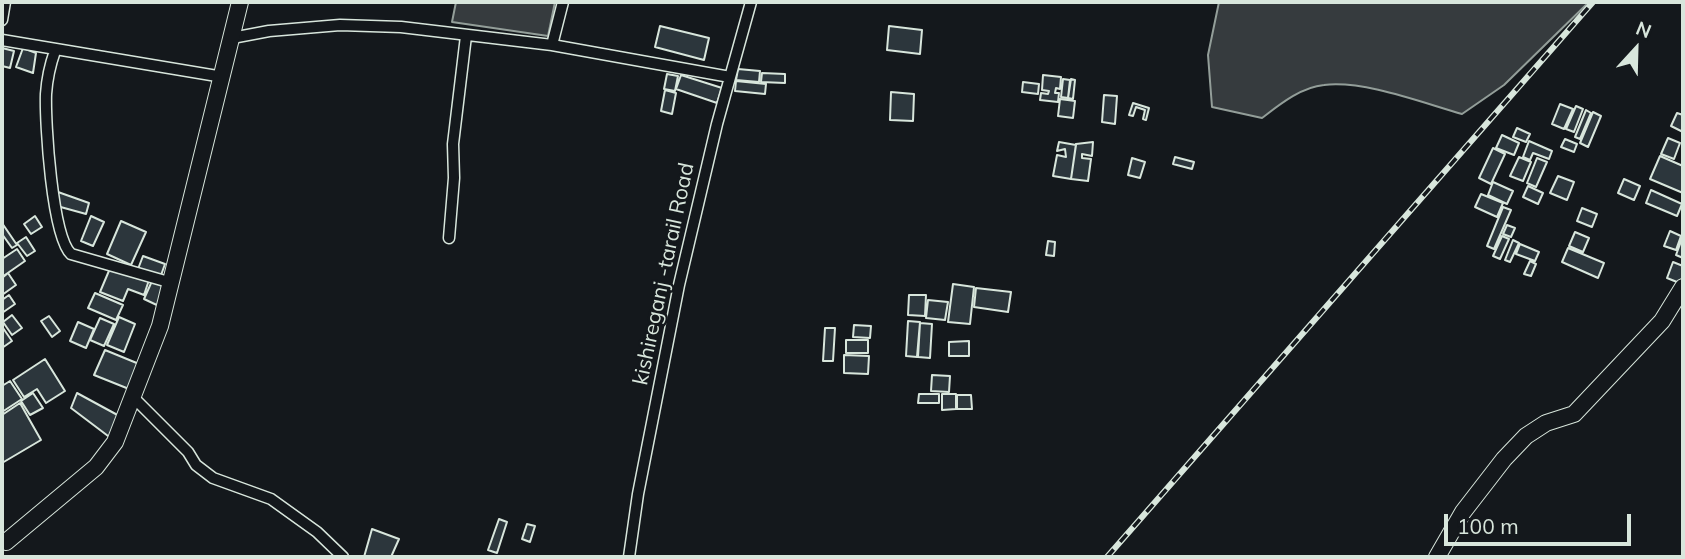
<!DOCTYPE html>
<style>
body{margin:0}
#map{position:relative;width:1685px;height:559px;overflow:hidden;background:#14181c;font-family:Mulish,sans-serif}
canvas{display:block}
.frame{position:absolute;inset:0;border:4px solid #d8e6dc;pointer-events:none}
.north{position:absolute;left:1601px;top:14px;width:70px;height:70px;-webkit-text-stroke:5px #14181c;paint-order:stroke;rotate:22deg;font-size:19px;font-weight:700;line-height:28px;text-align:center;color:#d8e6dc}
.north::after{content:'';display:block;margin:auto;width:24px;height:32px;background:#d8e6dc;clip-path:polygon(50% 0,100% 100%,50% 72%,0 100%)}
.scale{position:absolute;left:1444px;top:514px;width:187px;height:32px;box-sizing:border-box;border:4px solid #d8e6dc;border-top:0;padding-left:9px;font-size:21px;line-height:24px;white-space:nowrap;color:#d8e6dc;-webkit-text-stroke:5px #14181c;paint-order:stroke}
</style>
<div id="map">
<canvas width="1685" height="559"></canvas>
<div class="frame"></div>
<div class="north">N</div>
<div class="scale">100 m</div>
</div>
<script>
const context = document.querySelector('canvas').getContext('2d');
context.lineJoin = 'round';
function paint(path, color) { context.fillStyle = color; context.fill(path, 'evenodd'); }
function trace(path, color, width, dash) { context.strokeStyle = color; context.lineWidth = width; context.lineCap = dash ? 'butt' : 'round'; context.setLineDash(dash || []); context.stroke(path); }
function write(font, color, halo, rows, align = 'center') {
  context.font = font + ' Mulish,sans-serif'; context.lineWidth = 5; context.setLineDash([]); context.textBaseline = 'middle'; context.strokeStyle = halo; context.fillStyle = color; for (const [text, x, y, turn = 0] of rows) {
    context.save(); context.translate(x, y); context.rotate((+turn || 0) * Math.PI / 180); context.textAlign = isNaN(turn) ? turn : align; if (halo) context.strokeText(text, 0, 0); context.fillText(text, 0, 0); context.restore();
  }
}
const water = new Path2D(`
 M456 2H555L548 36 452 22Z
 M1219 2H1589L1504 85 1462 114C1423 103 1364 80 1324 85 1301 87 1279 105 1262 118L1212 107 1208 55Z`);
const building = new Path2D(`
 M660 26 709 38 704 60 655 47Z
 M889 26 922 30 920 54 887 50Z
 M2 48 14 51 10 68 2 66Z
 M23 48 36 53 33 73 16 67Z
 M738 69 760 71 759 82 736 80Z
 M762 73 785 74V83L761 82Z
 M667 74 678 76 675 91 664 89Z
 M681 75 722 88 717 103 676 89Z
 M1043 75 1061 77 1060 89 1056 88 1055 93H1059L1058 102 1040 100 1041 93 1048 94 1049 91 1042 90Z
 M1063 79 1070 80 1068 98 1061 97Z
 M1071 79 1075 80 1073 99 1068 98Z
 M736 81 766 84 765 94 735 91Z
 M1023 82 1039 84 1038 94 1022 92Z
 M665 90 676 93 672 114 661 111Z
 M891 92 914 94 913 121 890 120Z
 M1104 95 1117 96 1115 124 1102 122Z
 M1060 99 1075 101 1073 118 1058 116Z
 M1133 103 1149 108 1146 120 1143 119 1145 110 1136 107 1133 116 1129 115Z
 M1560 104 1573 109 1564 129 1552 124Z
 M1576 106 1583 109 1574 132 1566 129Z
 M1586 110 1591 113 1580 139 1575 137Z
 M1593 112 1601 116 1588 147 1580 143Z
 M1677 113 1683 115V132L1671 126Z
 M1517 128 1530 134 1526 142 1513 137Z
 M1502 135 1519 143 1514 155 1496 148Z
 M1668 138 1680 143 1674 159 1661 154Z
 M1565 139 1577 144 1574 152 1561 147Z
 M1529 141 1552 151 1549 159 1533 153 1530 160 1523 157Z
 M1059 142 1076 145 1071 179 1053 176 1057 155 1066 157 1065 149 1057 151Z
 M1093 142 1092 156 1082 154V158L1091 159 1088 181 1071 179 1076 144Z
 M1493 148 1505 154 1491 184 1479 178Z
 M1660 156 1683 166V193L1650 179Z
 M1175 157 1194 162 1192 169 1173 164Z
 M1519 157 1531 162 1523 181 1510 176Z
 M1132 158 1145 162 1140 178 1128 175Z
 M1537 158 1547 162 1536 187 1527 183Z
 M1558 176 1574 182 1567 200 1550 193Z
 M1624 179 1640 186 1634 200 1618 193Z
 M1493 182 1513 191 1507 204 1488 195Z
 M1528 186 1543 193 1538 204 1523 197Z
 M1651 190 1682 204 1677 216 1646 203Z
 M58 192 89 203 86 214 57 206Z
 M1481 194 1503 203 1497 217 1475 207Z
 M1503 207 1511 210 1494 249 1487 246Z
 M1582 208 1597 214 1592 227 1577 221Z
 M35 216 42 227 31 234 24 224Z
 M91 216 104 222 93 246 81 241Z
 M121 221 146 232 131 265 107 254Z
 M2 223 17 245 12 248 2 234Z
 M1507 225 1515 228 1511 237 1503 234Z
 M1670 231 1681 236 1676 250 1664 246Z
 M1575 232 1589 238 1583 252 1569 246Z
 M1502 236 1509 239 1500 259 1493 256Z
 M1683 236V258L1676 255Z
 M26 237 35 251 27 256 17 243Z
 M1513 240 1519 243 1510 262 1505 260Z
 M1048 241 1055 242 1054 256 1046 255Z
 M1520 244 1539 252 1535 261 1516 254Z
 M1568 248 1604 263 1598 278 1562 262Z
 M17 249 25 261 2 277V259Z
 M143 256 165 264 160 278 138 269Z
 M1530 261 1536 264 1531 276 1524 274Z
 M1673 262 1683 266 1682 284 1667 278Z
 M111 266 150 277 144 295 128 289 123 301 100 292Z
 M8 273 16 285 2 295V278Z
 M152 281 169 288 161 307 144 299Z
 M953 284 974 287 970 324 948 322Z
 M976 288 1011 292 1008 312 974 307Z
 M95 293 123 305 116 320 88 308Z
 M9 295 15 304 2 313V300Z
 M909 295H926L925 316 908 315Z
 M928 300 948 302 945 320 926 318Z
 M12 315 22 328 12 335 3 322Z
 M49 316 60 331 52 337 41 321Z
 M119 317 135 324 124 352 107 345Z
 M100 318 114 324 104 346 90 340Z
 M908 321 920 322 917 357 906 356Z
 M78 322 94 329 86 348 70 341Z
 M920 323 932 324 930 358 918 357Z
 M854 325 871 326 870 338 853 337Z
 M3 328 12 341 2 348V329Z
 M825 328H835L833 361H823Z
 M846 340H868V353H846Z
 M969 341V356H949V342Z
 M105 350 144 366 134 391 94 375Z
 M844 355 869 356 868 374 844 373Z
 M45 359 65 391 46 403 37 389 24 397 13 380Z
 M932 375 950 376 949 392 931 391Z
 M10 381 22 399 2 412V386Z
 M33 393 43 408 30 415 21 401Z
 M77 393 123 418 112 439 71 408Z
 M919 394H939V403H918Z
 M942 394H956V409L942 410Z
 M957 395H971L972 409H957Z
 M20 403 41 440 2 463V415Z
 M499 519 507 522 497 553 488 550Z
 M527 524 535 526 530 542 522 539Z
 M372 529 399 539 391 557H364Z`);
const street = new Path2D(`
 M2 20 5 2
 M232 38 269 31 340 25 401 27 552 45 730 77
 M2 40 223 77
 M552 45 563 2
 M55 51C50 65 47 79 46 94 45 123 52 236 71 254L172 283
 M449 238 454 178 453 144 466 36
 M134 398 188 452 196 465 213 478 271 499 317 532 343 557
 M629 557 638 494 679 285 717 124 751 2`);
const secondary = new Path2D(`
 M6 542 96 467 115 442 160 326 240 2
 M1437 557 1463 512 1504 459 1526 436 1546 423 1574 414 1662 321 1683 287`);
const rail = new Path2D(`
 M1107 557 1593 2`);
const streetNames = [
 ["kishireganj -tarail Road",664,274,-78]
];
paint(water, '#363b3e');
trace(water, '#939e99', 2);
paint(building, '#2c363c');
trace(building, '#d8e6dc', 2);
trace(street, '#d8e6dc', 13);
trace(secondary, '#d8e6dc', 18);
trace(street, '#14181c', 10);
trace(secondary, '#14181c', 16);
trace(rail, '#d8e6dc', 6);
trace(rail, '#14181c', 3.5, [10]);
write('21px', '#d8e6dc', '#14181c', streetNames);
</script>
